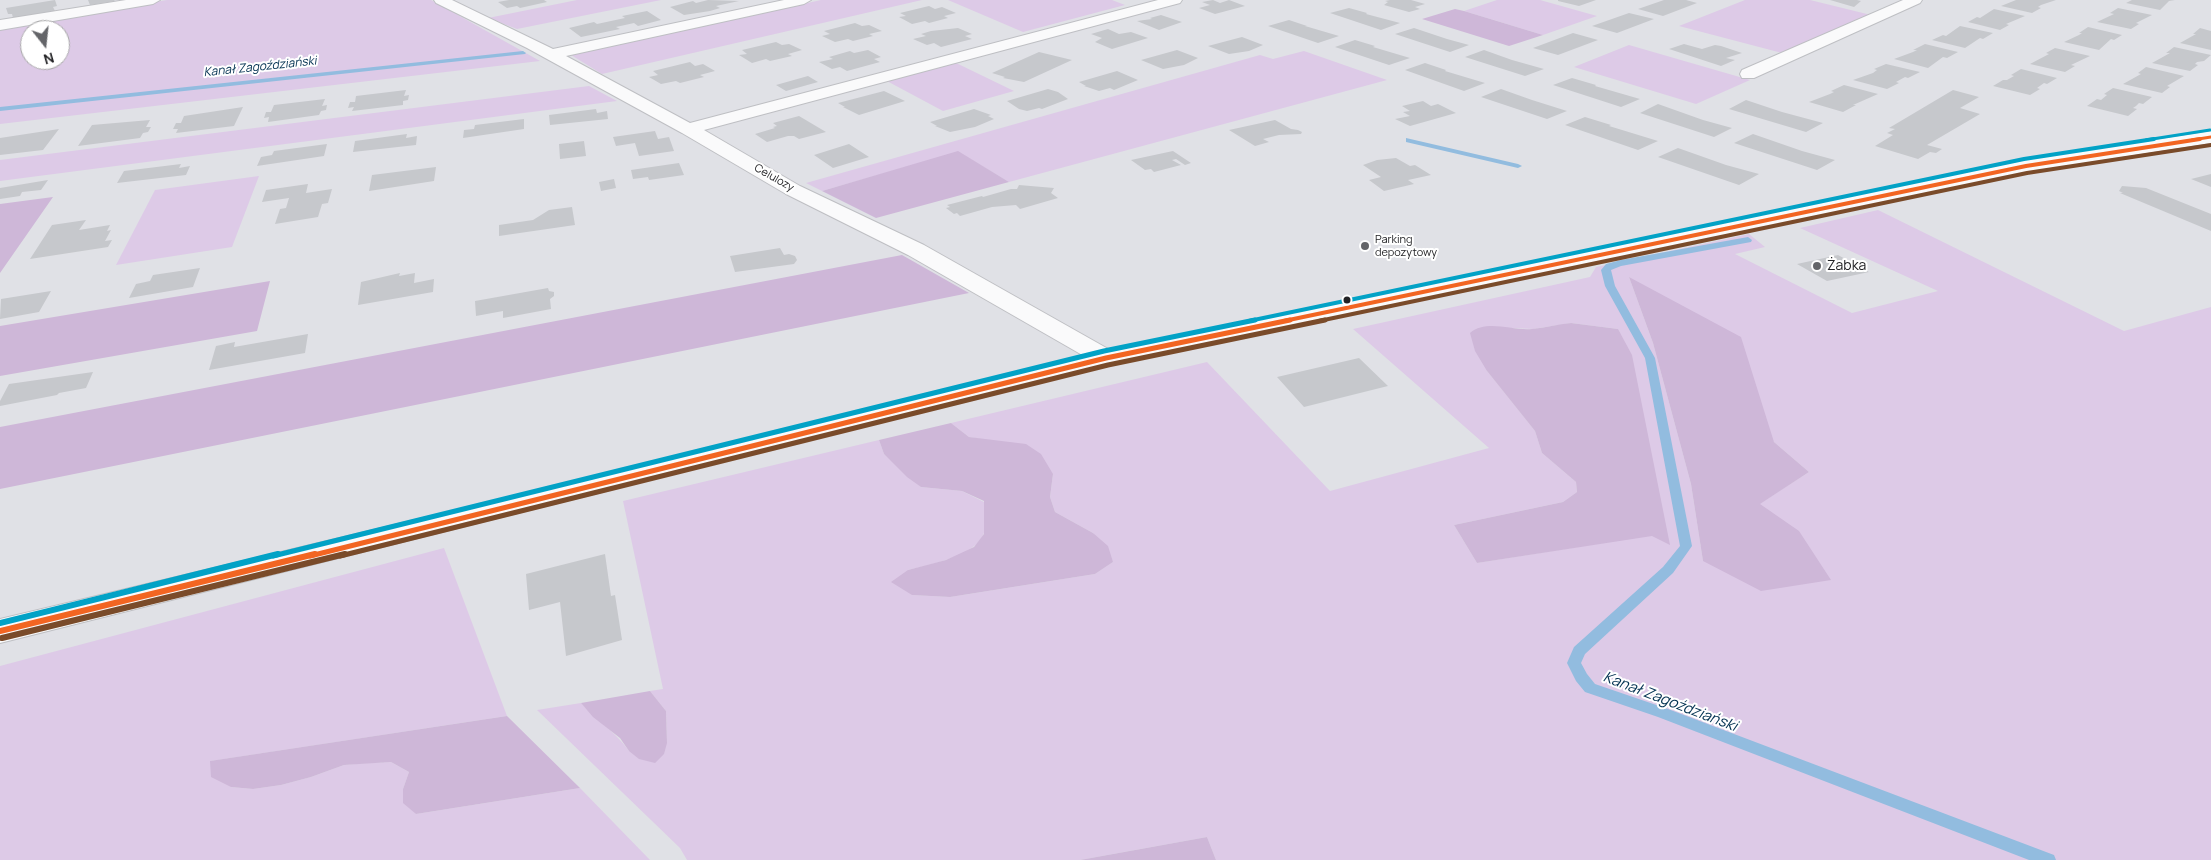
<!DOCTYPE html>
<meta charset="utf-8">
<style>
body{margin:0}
#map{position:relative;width:2211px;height:860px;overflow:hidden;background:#e0e1e6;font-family:Manrope,sans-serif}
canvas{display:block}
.north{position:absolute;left:20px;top:20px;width:50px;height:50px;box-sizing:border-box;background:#fff;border:1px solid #a7a7a8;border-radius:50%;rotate:164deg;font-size:14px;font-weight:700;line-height:20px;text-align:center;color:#222225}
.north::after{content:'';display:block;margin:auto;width:18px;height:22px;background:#646569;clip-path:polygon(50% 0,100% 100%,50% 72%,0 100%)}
</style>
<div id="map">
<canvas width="2211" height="860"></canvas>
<div class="north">N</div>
</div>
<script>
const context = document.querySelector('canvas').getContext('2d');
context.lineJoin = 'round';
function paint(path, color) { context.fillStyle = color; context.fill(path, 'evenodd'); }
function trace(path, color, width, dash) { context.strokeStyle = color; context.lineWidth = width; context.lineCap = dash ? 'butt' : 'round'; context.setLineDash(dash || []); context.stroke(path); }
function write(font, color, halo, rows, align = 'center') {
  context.font = font + ' Manrope,sans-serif'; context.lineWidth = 4; context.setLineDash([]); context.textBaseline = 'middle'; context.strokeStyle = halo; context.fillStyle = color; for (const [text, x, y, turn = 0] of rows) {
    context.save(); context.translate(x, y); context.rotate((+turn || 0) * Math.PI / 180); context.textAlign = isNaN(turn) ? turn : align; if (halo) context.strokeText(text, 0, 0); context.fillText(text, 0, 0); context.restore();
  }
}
const green = new Path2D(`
 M167 0H431L540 61 0 124V28ZM30 30H60V60H30Z
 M577 0H661L517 29 488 18Z
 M821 0H922L602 74 571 55Z
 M948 0H1112L1125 5 1023 32Z
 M1497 0H1540L1597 16 1543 35 1464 11Z
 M1745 0H1810L1871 15 1782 53 1679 26Z
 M1629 45 1750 80 1696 104 1574 67Z
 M1304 51 1387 80 1009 182 958 152 822 191 806 183 1260 55 1273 59Z
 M954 62 1014 91 943 111 885 80Z
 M589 86 617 101 0 181V160Z
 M259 176 232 247 116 265 155 190Z
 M1878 210 2124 331 2211 307V860H1216L1207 837 1080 860H687L680 848 537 710 581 703C596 720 616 732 629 751L667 743 666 711 650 691 663 689 623 501 879 440 884 454 921 487 962 491 984 502C984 511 987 524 984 533 977 556 928 565 908 570L912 595 950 597 1095 574 1113 562 1093 533 1055 512 1050 497 1053 474 995 442 969 437 951 423 1207 362 1330 491 1489 448 1353 329 1590 277 1596 267 1749 234 1765 247 1735 254 1852 313 1938 291 1800 228ZM1629 277 1774 442 1809 472 1759 504 1703 561 1691 484 1653 343ZM1571 323 1618 329 1669 544 1652 535 1477 563 1454 525 1563 502 1577 492 1576 482 1542 453 1535 431 1487 371 1488 327 1533 329Z
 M444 548 507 716 211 761 231 787 253 789 281 785 311 777 344 765 367 763 391 762 409 772 403 789 416 814 580 788 650 860H0V666Z`);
const forest = new Path2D(`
 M1455 9 1464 11 1543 35 1509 46 1422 19Z
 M958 151 1009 182 876 218 822 191Z
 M53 197 0 273V204Z
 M902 255 969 293 0 489V427Z
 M1629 277 1741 337 1774 442 1809 472 1760 504 1799 531 1831 580 1761 591 1703 561 1691 484 1653 343Z
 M270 281 257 331 0 376V326Z
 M1571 323 1618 329 1632 355 1670 545 1652 536 1477 563 1454 525 1563 502 1577 492 1576 482 1542 453 1535 431 1487 371 1475 351 1470 333C1487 319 1512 331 1532 329 1545 328 1558 324 1571 323Z
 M951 423 969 437 1026 444 1041 454 1053 474 1050 497 1055 512 1093 533 1108 546 1113 562 1095 574 950 597 912 595 891 582 908 570 946 560 974 547 984 534V501L962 491 921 487 907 477 884 454 879 440Z
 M650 691 666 711 667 743 664 754 655 763 639 759 629 751 620 738 593 717 581 703Z
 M507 716 580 788 416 814 403 803V789L409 772 391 762 344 765 311 777 281 785 253 789 231 787 211 777 210 761Z
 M1207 837 1216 860H1080Z`);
const stream = new Path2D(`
 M523 51 526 53 525 54 0 111V107Z
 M1406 138 1518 164 1522 166 1518 168 1406 142Z
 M1748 237 1752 240 1751 242 1621 266 1611 270 1615 286 1655 358 1692 546 1673 573 1585 654 1581 663 1587 674 1595 684 1668 709 2054 855 2056 860H2029L1658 717 1585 692 1576 681 1567 663 1574 647 1663 567 1680 546 1645 358 1605 286 1601 270 1606 264 1621 260Z`);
const building = new Path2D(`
 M55 0 57 6 53 7 55 11 13 18 12 14H8L6 8Z
 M88 0H114L115 1 90 5Z
 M509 0H544L547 2 520 8 517 6 507 8 498 2Z
 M708 0 739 1 716 6 720 8 710 11 684 15 670 7 693 1 696 3Z
 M1213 0 1220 3 1229 0 1245 6 1215 14 1199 8 1210 5 1202 2Z
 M1390 0H1411L1425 4 1415 7 1420 9 1409 12 1384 5 1388 2 1385 1Z
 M1596 0 1579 6 1558 1V0Z
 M1664 0H1686L1697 3 1663 16 1638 9Z
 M1830 0H1857L1861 1 1854 7Z
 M2016 0H2056L2041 5 2038 7 2041 8 2032 13 2001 6Z
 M2132 0H2175L2169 1 2160 10 2126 3Z
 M929 6 935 9 942 7 956 13 944 16 948 18 929 23 925 21 912 24 899 17 906 16 900 13Z
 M1349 8 1367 13 1366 14 1400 23 1381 30 1330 13Z
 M2118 8 2152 15 2136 23 2139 24 2131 29 2097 22 2114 14 2110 13Z
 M1994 9 2025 16 2006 24 2009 25 2000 30 1968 22 1977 17 1980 18Z
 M647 11 661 20 638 26 634 23 616 27 620 29 581 37 569 28 594 22 597 24 625 18 622 16Z
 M1629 13 1654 19 1617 33 1592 26Z
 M1161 15 1182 22 1159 30 1137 21 1152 19 1150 18Z
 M1289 20 1307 26H1305L1339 36 1318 43 1268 26Z
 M855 23 862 26 869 25 882 31 869 34 873 36 853 41 848 39 835 42 822 36 830 34 824 31Z
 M1960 26 1993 33 1983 39 1980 38 1965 48 1932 40 1943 35 1946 36Z
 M2088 27 2122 35 2114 40 2111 39 2099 50 2064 42 2079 35 2082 33H2079Z
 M958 28 972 34 965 36 972 39 941 47 934 43 927 45 913 39 926 36 921 34 931 31Z
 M1414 28 1447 39 1469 45 1450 52 1395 34Z
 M2200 28 2211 31V50L2180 43 2196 34H2193Z
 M1108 29 1119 34 1131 32 1148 38 1112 49 1095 42 1102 38 1091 34Z
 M1573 33 1598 40 1558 55 1533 48Z
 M1242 37 1263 45 1249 51 1229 54 1208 46Z
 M1355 40 1375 46 1373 47 1410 58 1389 65 1335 47Z
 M776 42 782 45 789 44 802 50 788 54 792 56 770 61 766 59 752 63 739 55 747 54 742 50Z
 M1684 44 1702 49 1715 45 1721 46 1742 53 1726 58 1735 60 1721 66 1669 49Z
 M1925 44 1958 52 1947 58 1943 57 1928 68 1894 59 1913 52 1917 50H1913Z
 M2174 47 2211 55 2204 61 2197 62 2195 64 2198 65 2190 71 2152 63 2170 53H2166Z
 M2055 48 2090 56 2071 65 2075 66 2065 72 2030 64 2049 54 2046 53Z
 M868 50 881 57 874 59 880 62 847 71 840 67 832 69 819 62 833 59 829 57 850 51 854 53Z
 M1177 50 1198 58 1184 65 1163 69 1141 60Z
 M1484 50 1512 60 1544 69 1525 76 1465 57Z
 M1039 52 1072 60 1024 82 1003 78 1005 77 992 73Z
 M690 62 695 66 703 64 715 71 700 75 704 77 680 83 676 81 661 84 649 77 658 75 653 71Z
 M1425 63 1446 70 1445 71 1485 83 1464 91 1405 70Z
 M1886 64 1920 72 1908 78 1905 77 1896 82 1899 83 1887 89 1853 80 1873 73 1877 70 1874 69Z
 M2146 67 2184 76 2167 86 2170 87 2162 93 2123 84 2141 74 2138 73Z
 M2021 69 2057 78 2047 84 2044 83 2037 88 2040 89 2030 95 1993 86 2003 80H2007L2014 76 2011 75Z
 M1117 71 1138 80 1114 90 1110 88 1099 91 1084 86H1086L1079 82Z
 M808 76 818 82 786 91 776 85Z
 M1572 78 1596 85 1595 86 1640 99 1621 107 1553 85Z
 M1844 85 1878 94 1853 105H1856L1843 112 1809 102 1830 94 1834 92 1831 91Z
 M2113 88 2152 97 2143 104 2139 103 2136 106 2133 108 2137 109 2128 116 2087 106 2097 99 2101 100 2107 95 2104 94Z
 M1048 89 1058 92 1068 99 1042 109 1039 108 1027 111 1019 109 1007 101Z
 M1501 89 1532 100 1567 111 1547 119 1481 97Z
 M406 90 404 96 409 95 408 100 403 101V105L352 111 354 107 348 108 350 102H355L356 96Z
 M1953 90 1979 97 1960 108 1980 114 1927 145 1942 149 1936 153 1930 152 1918 159 1875 146 1893 135 1887 133 1895 129 1889 128Z
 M884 91 905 101 859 115 843 107H845L838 103Z
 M325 99 322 106 327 105 326 110 321 111 319 115 268 122 269 117 264 118 266 112H271L274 105Z
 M1746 100 1782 112 1823 123 1806 132 1729 109Z
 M1423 101 1431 106 1438 104 1456 113 1410 126 1395 119 1410 116 1403 112 1410 111 1402 106Z
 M1658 104 1703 120 1732 128 1714 137 1640 113Z
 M243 107 234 126 176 133 178 129H173L176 123H181L184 116Z
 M596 109 597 113 607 111 608 119 550 125 549 115Z
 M974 109 991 115 988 116 994 119 975 127 950 132 935 126H937L930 122Z
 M799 116 826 132 799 139 794 136H788L767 142 755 134 775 128 773 127 777 126 773 123Z
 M1585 117 1611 125 1609 126 1658 141 1638 150 1565 125Z
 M524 119V129L463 138 464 130 474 129 475 125Z
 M150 120 146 127H151L148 132 143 133 140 138 78 146 92 125Z
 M1275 120 1291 129 1298 130 1302 132 1301 134 1279 135 1263 139 1269 142 1255 146 1229 130Z
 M59 129 43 150 0 155V138Z
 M655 131 658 139 669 137 674 151 639 156 635 143 616 146 613 137Z
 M407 134 406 138 417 136 416 145 353 152 355 141Z
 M1753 134 1802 151 1835 160 1817 170 1734 143Z
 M584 141 586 156 560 159 559 144Z
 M327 144 324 156 257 166 261 157 272 155 274 151Z
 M849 144 869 157 833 168 814 155Z
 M1678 148 1726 165 1759 174 1739 185 1658 157Z
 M1173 151 1191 163 1185 165 1176 159 1172 160 1181 165 1154 172 1151 169 1145 170 1131 160Z
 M1396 158 1410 166 1415 165 1431 175 1408 180 1414 184 1384 191 1369 180 1381 177 1363 165 1377 160Z
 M679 163 684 175 649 180 648 177 633 179 631 170Z
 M181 164 179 168 190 166 186 175 117 183 124 171Z
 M436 167 434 181 369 191 372 175Z
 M2211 174V187L2191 179Z
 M614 179 616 188 601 191 599 182Z
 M48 180 41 190 22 192 20 196 0 199V188Z
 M308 184 306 193 332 189 328 203 322 204 318 217 275 224 280 209 286 208 289 198 262 202 266 190Z
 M1019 185 1054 188 1051 193 1058 198 1020 209 1016 205 992 207 960 216 957 213 954 214 946 208 950 207 947 205 982 196 983 197 1011 189H1017Z
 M2122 186 2146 188 2211 214V231L2120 193H2123L2119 191Z
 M572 207 575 225 499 236V225L533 220 549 210Z
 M86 220 79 230 110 225 107 231 111 230 105 241 112 240 108 247 30 259 52 225Z
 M780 248 784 255 789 254 795 256 797 260 794 264 735 272 730 256Z
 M1838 255 1869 272 1827 281 1797 264Z
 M200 268 193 287 129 298 136 284 150 281 153 275Z
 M400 273 399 276 415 273 414 283 434 279 433 292 358 305 361 282Z
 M548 288 549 291 554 292V296L550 299 551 309 503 318V311L476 316 475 301Z
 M51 291 39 312 0 319 1 299Z
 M308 334 305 353 209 370 216 346 235 342 234 347Z
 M1359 358 1388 386 1304 407 1277 377Z
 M93 372 86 388 59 393 57 395 0 406V401L9 384Z
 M605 554 611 596 615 595 622 640 566 656 560 602 529 610 526 574Z`);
const minor = new Path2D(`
 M126 0H160L153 4 0 30V20Z
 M434 0H452L553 49 784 0H811L804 4 566 56 690 123 1158 0H1182L1180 3 704 130 800 186 924 245 1110 350 2026 160 2211 131V143L2026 172 1107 365 0 643V619L444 513 1084 356 908 255 786 194 682 133 527 48 436 3Z
 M1903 0H1922L1920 3 1754 78H1742L1740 74 1742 70Z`);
const bus1Far3 = new Path2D(`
 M2192 140 2211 137`);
const bus1Far2 = new Path2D(`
 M1284 321 2026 166 2200 139`);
const bus1Far1 = new Path2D(`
 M310 556 1106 358 1290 320`);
const bus1 = new Path2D(`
 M0 631 315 554`);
const bus2Far2 = new Path2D(`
 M1319 321 2027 173 2211 145`);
const bus2Far1 = new Path2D(`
 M340 556 1108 365 1325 320`);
const bus2 = new Path2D(`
 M2 638 345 554`);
const bus3Far3 = new Path2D(`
 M2146 140 2210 130`);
const bus3Far2 = new Path2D(`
 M1249 321 2024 159 2154 139`);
const bus3Far1 = new Path2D(`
 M273 556 1104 351 1255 320`);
const bus3 = new Path2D(`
 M0 623 278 554`);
const markers = [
 [1365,246,5,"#646569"],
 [1817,266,5,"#646569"],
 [1347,300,4.5,"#222225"]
];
const farStreetnames = [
 ["Celulozy",774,178,30]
];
const farPoinames = [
 ["Parking",1375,240],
 ["depozytowy",1375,253]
];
const farWaternames = [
 ["Kanał Zagoździański",260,67,-6]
];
const poiNames = [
 ["Żabka",1827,266]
];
const waterNames = [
 ["Kanał Zagoździański",1670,702,21]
];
paint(green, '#ddcae7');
paint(forest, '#ceb7d8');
paint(stream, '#92bcdf');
paint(building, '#c6c8cc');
trace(minor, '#bebfc3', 2);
paint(minor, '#fafafb');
trace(bus1Far3, '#f26522', 3);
trace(bus1Far2, '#f26522', 4);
trace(bus1Far1, '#f26522', 5);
trace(bus1, '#f26522', 6);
trace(bus2Far2, '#7a4b2a', 4);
trace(bus2Far1, '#7a4b2a', 5);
trace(bus2, '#7a4b2a', 6);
trace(bus3Far3, '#02a2c6', 3);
trace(bus3Far2, '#02a2c6', 4);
trace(bus3Far1, '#02a2c6', 5);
trace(bus3, '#02a2c6', 6);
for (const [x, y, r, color] of markers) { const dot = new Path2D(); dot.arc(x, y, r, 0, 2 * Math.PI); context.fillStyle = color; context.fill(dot); trace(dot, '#fff', 2); }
write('11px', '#222225', '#fff', farStreetnames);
write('11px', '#222225', '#fff', farPoinames, 'left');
write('italic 12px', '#013050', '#fff', farWaternames);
write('14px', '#222225', '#fff', poiNames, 'left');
write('italic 15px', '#013050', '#fff', waterNames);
</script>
